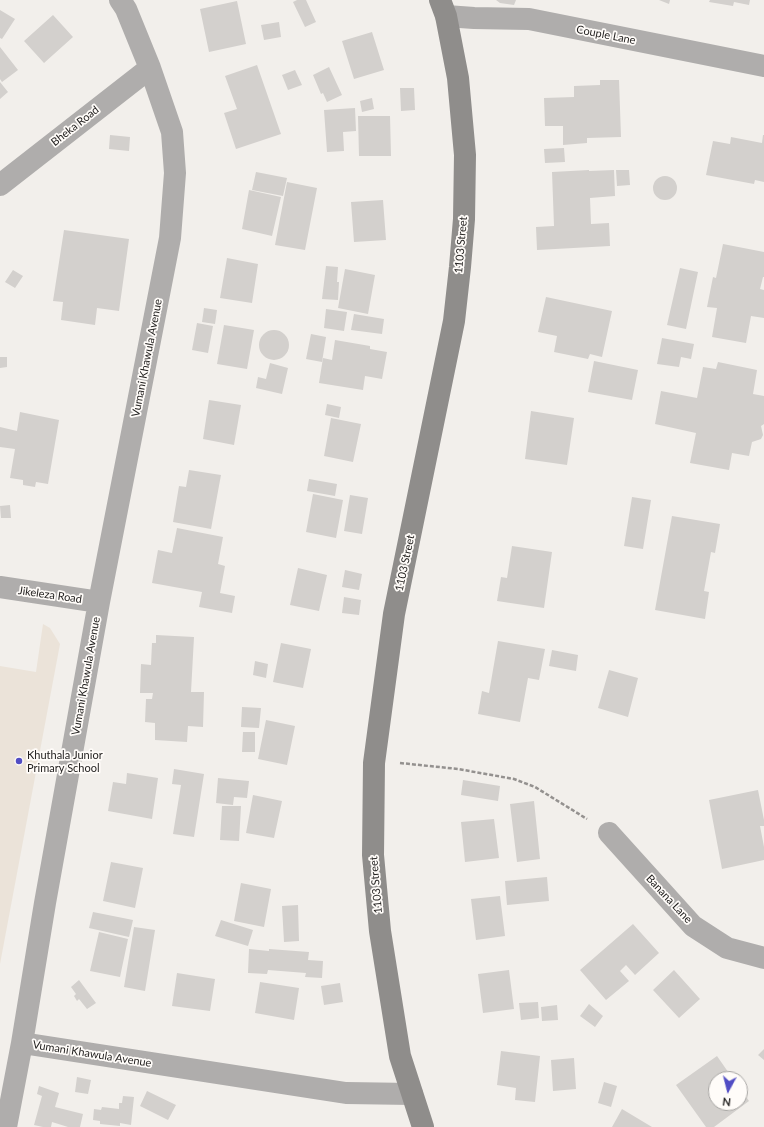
<!DOCTYPE html>
<style>
body{margin:0}
#map{position:relative;width:764px;height:1127px;overflow:hidden;background:#f2efeb;font-family:Lato,sans-serif}
canvas{display:block}
.north{position:absolute;left:708px;top:1071px;width:40px;height:40px;box-sizing:border-box;background:#fffcf9;border:1px solid #a7a5a3;border-radius:50%;rotate:187deg;font-size:11px;font-weight:700;line-height:16px;text-align:center;color:#242221}
.north::after{content:'';display:block;margin:auto;width:14px;height:18px;background:#514dc4;clip-path:polygon(50% 0,100% 100%,50% 72%,0 100%)}
</style>
<div id="map">
<canvas width="764" height="1127"></canvas>
<div class="north">N</div>
</div>
<script>
const context = document.querySelector('canvas').getContext('2d');
context.lineJoin = 'round';
function paint(path, color) { context.fillStyle = color; context.fill(path, 'evenodd'); }
function trace(path, color, width, dash) { context.strokeStyle = color; context.lineWidth = width; context.lineCap = dash ? 'butt' : 'round'; context.setLineDash(dash || []); context.stroke(path); }
function write(font, color, halo, rows, align = 'center') {
  context.font = font + ' Lato,sans-serif'; context.lineWidth = 3.5; context.setLineDash([]); context.textBaseline = 'middle'; context.strokeStyle = halo; context.fillStyle = color; for (const [text, x, y, turn = 0] of rows) {
    context.save(); context.translate(x, y); context.rotate((+turn || 0) * Math.PI / 180); context.textAlign = isNaN(turn) ? turn : align; if (halo) context.strokeText(text, 0, 0); context.fillText(text, 0, 0); context.restore();
  }
}
const built = new Path2D(`
 M43 624 50 628 60 644 0 964V666L36 672Z`);
const building = new Path2D(`
 M297 0H306L316 22 305 27 293 2Z
 M496 0H516L514 5 500 3Z
 M659 0H670L669 4Z
 M710 0H750L749 5 734 2 733 6 709 2Z
 M237 1 246 44 209 52 200 9Z
 M0 10 15 19 2 39 0 38Z
 M53 15 73 37 44 63 24 41Z
 M279 22 281 37 264 40 261 25Z
 M372 32 384 70 354 79 342 41Z
 M0 47 18 70 2 82 0 79Z
 M257 65 281 134 236 149 224 113 237 109 225 76Z
 M329 67 342 95 327 102 323 93 321 94 313 75Z
 M295 70 302 85 288 90 282 75Z
 M600 80H619L621 137 587 138V143L563 145V126H545L544 98 574 97V86L600 85Z
 M0 82 8 92 0 99Z
 M400 88H414L415 110 401 111Z
 M372 98 374 109 362 112 360 101Z
 M355 108 356 131 343 132 344 151 327 152 324 110Z
 M358 116H390L391 156H359Z
 M110 135 130 137 129 151 109 149Z
 M763 135H764V182L755 180 754 184 706 175 713 141 730 144 731 137 762 143Z
 M564 148 565 162 545 163 544 149Z
 M589 170V171L614 170 615 196 590 198 591 224 609 223 610 246 537 250 536 227 554 226 552 172Z
 M616 170H629L630 185 617 186Z
 M256 172 287 178 283 196 252 190Z
 M653 188a12 12 0 1 1 24 0a12 12 0 1 1-24 0Z
 M287 182 317 188 305 250 275 245Z
 M249 190 281 197 272 236 242 229Z
 M383 200 386 240 354 242 351 202Z
 M64 230 129 239 119 311 97 308 95 325 61 320 63 302 53 301Z
 M723 244 764 252V277H763L760 289 764 290V318L751 316 746 343 712 337 717 308 707 307 713 277 716 278Z
 M227 258 258 264 252 303 220 298Z
 M326 266 338 267 337 282H339L338 300 322 299Z
 M680 268 698 272 686 329 667 325Z
 M345 269 375 275 368 314 338 308Z
 M13 270 23 276 15 288 5 282Z
 M546 297 612 311 602 357 590 354 588 359 554 352 557 336 538 332Z
 M204 308 217 310 215 324 202 322Z
 M326 309 347 312 344 331 324 328Z
 M354 314 384 319 382 334 351 330Z
 M197 323 213 326 208 353 192 350Z
 M224 325 254 330 247 369 217 364Z
 M259 345a15 15 0 1 1 30 0a15 15 0 1 1-30 0Z
 M311 334 326 337 322 362 306 359Z
 M662 338 694 344 691 359 681 357 679 367 657 364Z
 M335 340 370 346V349L387 352 382 379 365 376 363 390 319 383 323 358 332 360Z
 M0 357H7V367L0 368Z
 M594 361 638 370 632 400 588 392Z
 M718 362 757 370 753 394 764 396V424L761 426 763 435 761 439 752 442 749 456 732 453 729 470 690 463 696 433 655 424 661 391 697 398 703 367 716 369Z
 M270 363 288 368 282 394 256 388 258 377 266 379Z
 M209 400 241 405 234 445 203 439Z
 M327 404 341 407 339 418 325 415Z
 M531 411 574 418 567 465 525 459Z
 M20 412 59 420 48 484 36 482 35 487 23 485V480L10 478 15 449 0 447V427L17 431Z
 M331 418 361 424 353 462 324 456Z
 M189 470 221 475 211 529 173 522 179 486 186 487Z
 M309 479 337 484 335 496 307 491Z
 M313 494 343 500 336 538 306 532Z
 M350 495 368 498 362 534 344 531Z
 M632 497 651 500 643 549 624 546Z
 M10 505 11 518H1L0 506Z
 M672 516 720 524 715 553 711 552 704 591 709 592 705 619 655 610Z
 M177 528 223 537 218 564 225 566 220 593 235 596 232 613 199 607 202 592 152 583 158 550 172 553Z
 M512 546 552 552 544 608 497 601 501 577 507 578Z
 M298 568 327 575 319 611 290 605Z
 M345 570 362 574 359 590 342 587Z
 M344 597 361 600 359 615 342 613Z
 M156 635 194 637 191 692H204L203 727 188 726 187 742 155 740V723L145 722 146 699H152L153 693H140L141 664 151 665 152 643H156Z
 M498 641 545 649 539 680 528 678 520 722 478 714 482 691 489 693Z
 M281 643 311 649 303 688 273 682Z
 M552 650 578 655 576 671 549 666Z
 M255 661 268 664 266 678 253 675Z
 M609 670 638 678 628 717 598 708Z
 M242 707 261 708 259 728 241 727Z
 M266 720 295 726 287 765 258 759Z
 M243 732H255V752H242Z
 M174 769 204 774 194 837 173 834 181 785 172 784Z
 M127 773 158 778 152 819 108 811 113 782 126 784Z
 M218 778 249 781 247 798 234 797 233 805 216 803Z
 M463 780 500 786 498 801 461 795Z
 M758 790 764 820V826H760L764 847V860L722 869 709 800Z
 M253 795 282 801 274 838 246 833Z
 M534 801 540 859 517 862 510 804Z
 M222 806H241L239 841 220 840Z
 M494 819 499 858 465 862 461 822Z
 M111 862 143 868 135 908 103 901Z
 M547 877 549 901 507 905 505 881Z
 M241 883 271 889 264 927 234 921Z
 M500 896 505 936 476 940 471 899Z
 M298 905 299 941 284 942 282 906Z
 M93 912 133 920 129 937 89 928Z
 M221 920 253 930 248 946 215 936Z
 M633 924 659 953 635 975 626 965 620 971 629 981 606 1000 580 970Z
 M134 927 155 930 145 991 124 987Z
 M99 932 128 939 120 977 90 971Z
 M249 949 269 951V949L309 952 308 960 323 961 322 978 305 977 306 973 268 970 267 974 248 973Z
 M509 970 514 1009 483 1013 478 974Z
 M674 970 700 999 679 1018 653 990Z
 M177 973 215 979 210 1011 172 1006Z
 M79 980 96 1003 87 1009 79 999 77 1001 74 996 76 994 71 987Z
 M260 982 299 988 294 1020 255 1013Z
 M340 983 343 1002 324 1005 321 986Z
 M538 1002 539 1018 521 1020 519 1003Z
 M589 1004 603 1016 595 1027 580 1016Z
 M557 1005 558 1020 542 1021 541 1007Z
 M764 1049V1060L758 1055Z
 M501 1051 540 1056 535 1102 515 1100 516 1088 497 1085Z
 M717 1056 733 1079H716V1103H740V1088L749 1101 714 1127H706L676 1085Z
 M574 1058 576 1089 553 1091 551 1060Z
 M77 1077 91 1080 88 1094 75 1092Z
 M604 1082 617 1086 611 1107 598 1103Z
 M39 1086 59 1093 55 1107 83 1114 80 1127H68L52 1122 51 1127H43L34 1125 42 1096 37 1094Z
 M147 1091 176 1105 168 1120 140 1106Z
 M123 1096 134 1097 131 1125 120 1123V1126L100 1124V1121L93 1120 94 1109 101 1110 102 1107 119 1109V1103H122Z
 M622 1109 652 1127H612Z`);
const path = new Path2D(`
 M400 763 458 769 514 779 535 787 587 819`);
const street = new Path2D(`
 M446 16 474 18 529 19 764 66
 M0 185 150 68
 M0 587 99 602
 M609 833 693 926 727 948 764 958
 M22 1043 346 1093 412 1094
 M6 1127 22 1043 45 903 99 602 170 238 175 173 172 132 150 68 126 9 120 0`);
const secondary = new Path2D(`
 M423 1127 400 1056 380 931 373 855 374 763 394 614 454 321 460 267 464 219 465 155 458 78 446 16 440 0`);
const markers = [
 [19,761,4,"#514dc4"]
];
const streetNames = [
 ["Couple Lane",606,35,11],
 ["Bheka Road",75,126,-38],
 ["1103 Street",461,245,-85],
 ["Vumani Khawula Avenue",147,358,-79],
 ["1103 Street",405,563,-78],
 ["Jikeleza Road",50,595,8],
 ["Vumani Khawula Avenue",86,676,-80],
 ["1103 Street",376,885,-95],
 ["Banana Lane",669,899,47],
 ["Vumani Khawula Avenue",92,1054,9]
];
const poiNames = [
 ["Khuthala Junior",27,755],
 ["Primary School",27,768]
];
paint(built, '#ebe3d9');
paint(building, '#d3d0cd');
trace(path, '#94918f', 2.5, [4, 2]);
trace(street, '#afadac', 22);
trace(secondary, '#8f8d8b', 22);
for (const [x, y, r, color] of markers) { const dot = new Path2D(); dot.arc(x, y, r, 0, 2 * Math.PI); context.fillStyle = color; context.fill(dot); trace(dot, '#fffcf9', 1.5); }
write('11px', '#242221', '#fffcf9', streetNames);
write('11px', '#242221', '#fffcf9', poiNames, 'left');
</script>
